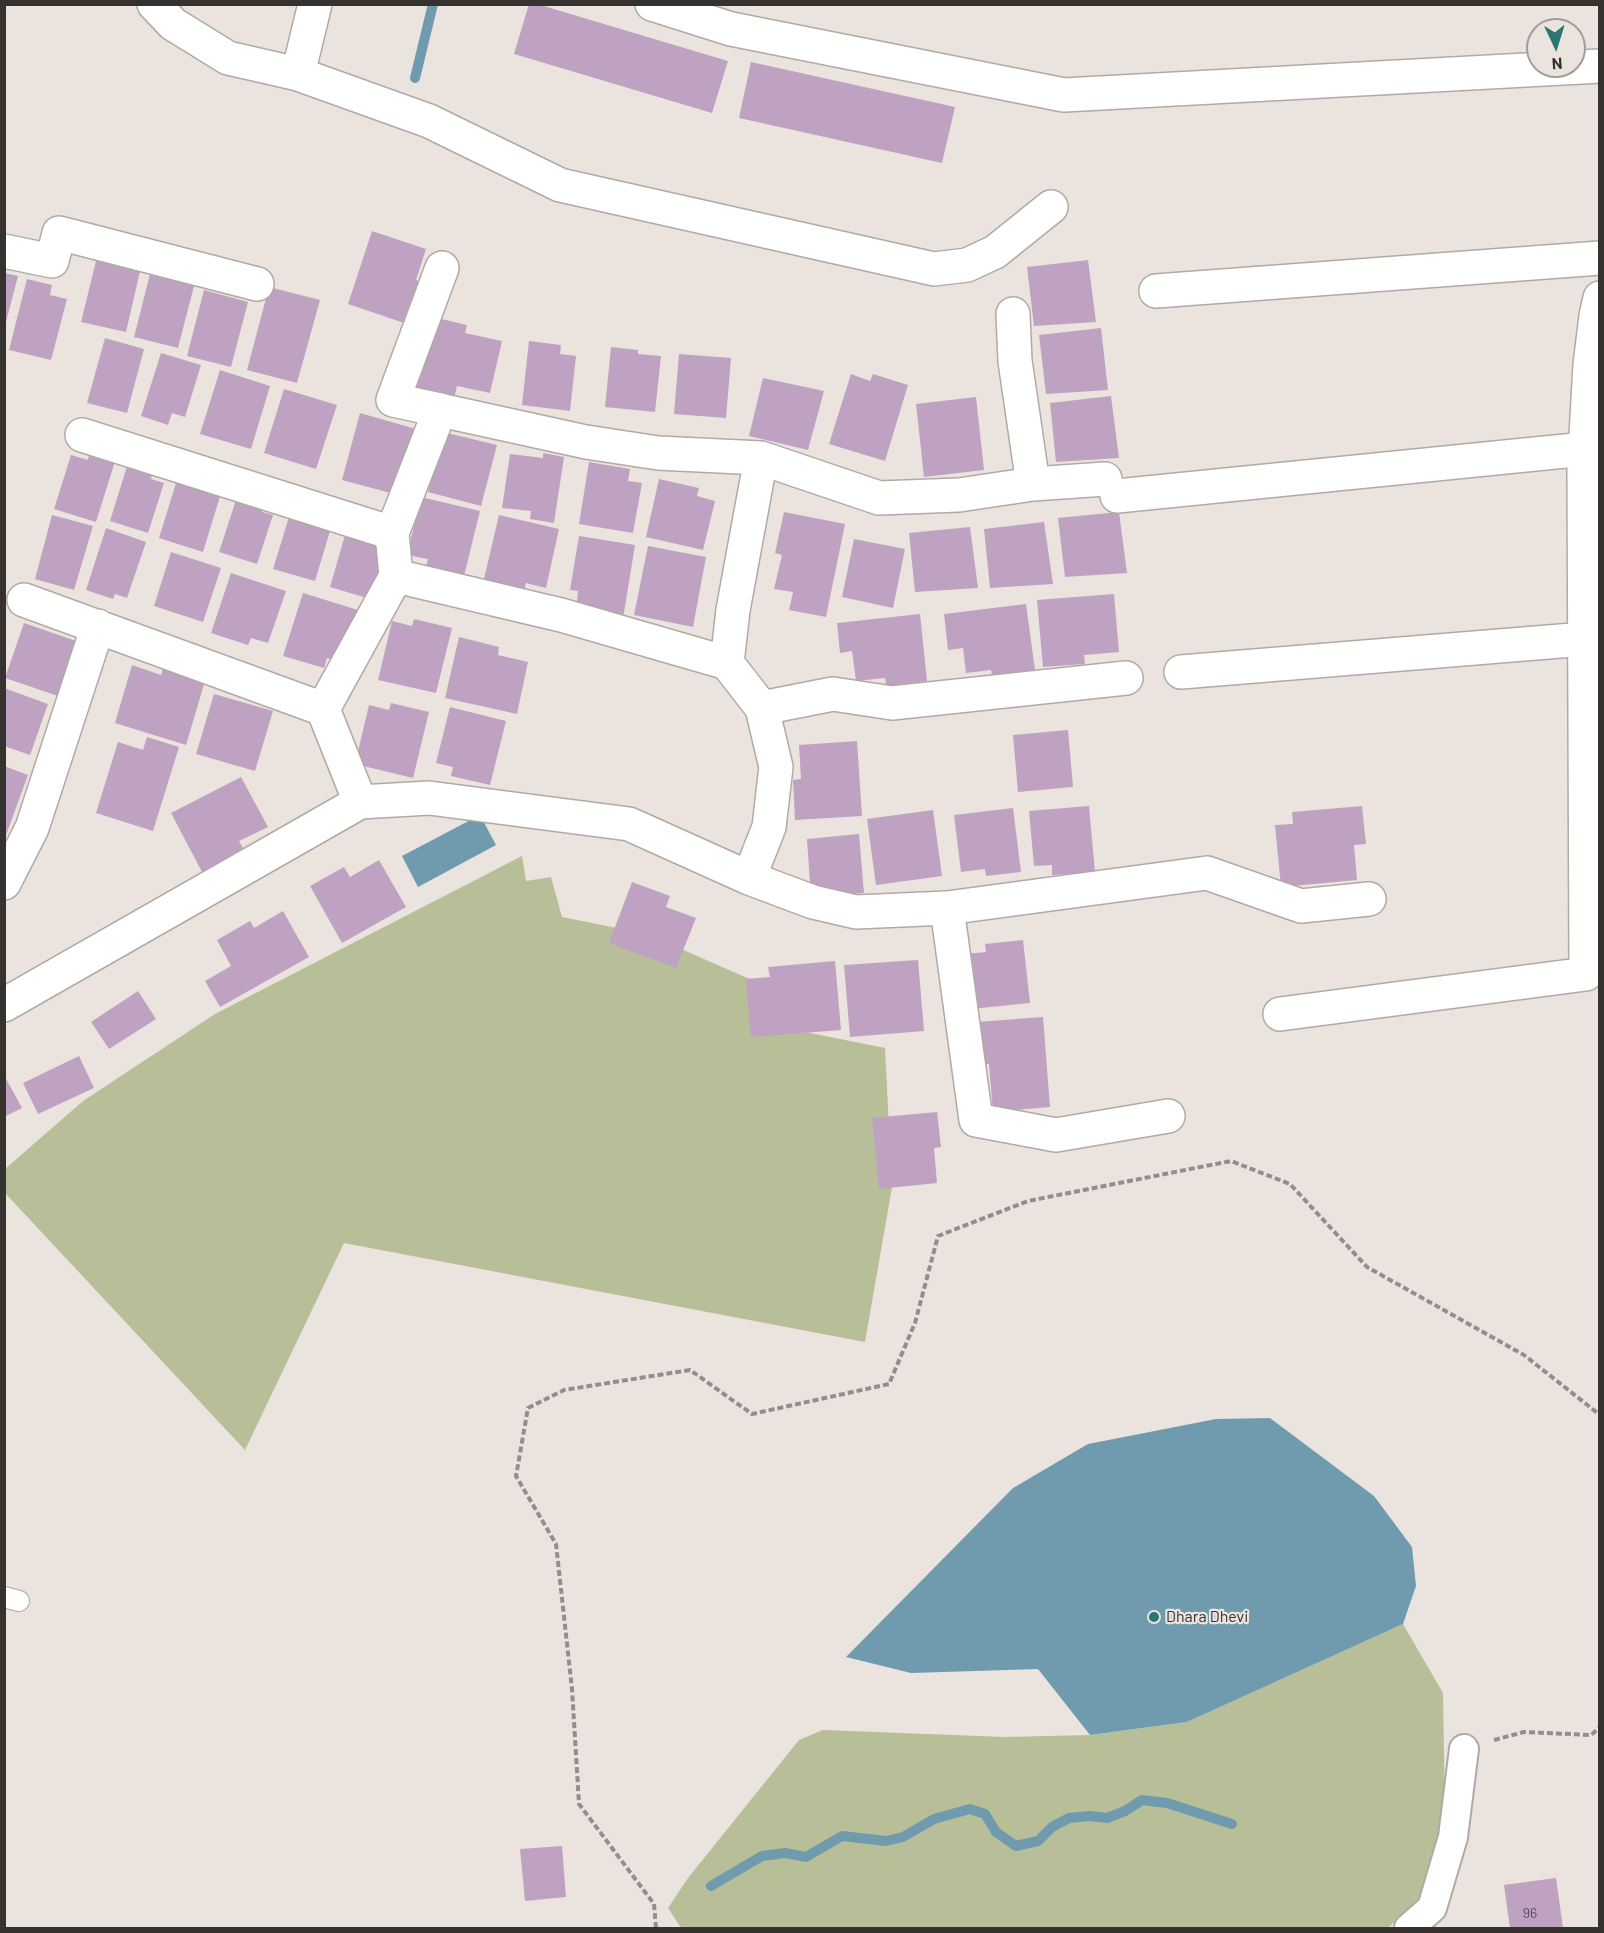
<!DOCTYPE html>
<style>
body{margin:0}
#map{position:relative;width:1604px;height:1933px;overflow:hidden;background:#ebe4de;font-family:Barlow,sans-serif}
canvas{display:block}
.frame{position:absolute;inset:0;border:6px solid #353230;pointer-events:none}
.north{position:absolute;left:1526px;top:18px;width:60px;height:60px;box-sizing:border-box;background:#ebe4de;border:2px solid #a29d98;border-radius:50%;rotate:176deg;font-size:16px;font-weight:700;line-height:24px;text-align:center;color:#353230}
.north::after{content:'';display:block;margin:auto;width:21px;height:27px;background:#2c7570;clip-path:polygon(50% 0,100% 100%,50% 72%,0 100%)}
</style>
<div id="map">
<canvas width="1604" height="1933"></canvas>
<div class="frame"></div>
<div class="north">N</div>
</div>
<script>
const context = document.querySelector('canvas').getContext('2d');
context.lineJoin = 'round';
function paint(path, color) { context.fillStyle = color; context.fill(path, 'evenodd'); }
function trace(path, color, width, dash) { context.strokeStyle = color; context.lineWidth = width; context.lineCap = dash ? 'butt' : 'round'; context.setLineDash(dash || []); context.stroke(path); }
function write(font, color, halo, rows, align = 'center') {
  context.font = font + ' Barlow,sans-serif'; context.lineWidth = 4.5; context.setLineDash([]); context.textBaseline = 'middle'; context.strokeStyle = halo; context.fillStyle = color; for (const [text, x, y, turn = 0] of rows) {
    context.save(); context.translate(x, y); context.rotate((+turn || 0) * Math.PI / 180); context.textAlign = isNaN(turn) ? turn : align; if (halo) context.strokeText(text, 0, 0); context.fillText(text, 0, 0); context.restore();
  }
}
const green = new Path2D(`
 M522 856 526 881 551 877 562 917 647 934 770 988 785 1028 885 1048 892 1187 865 1342 344 1243 245 1450 5 1193V1169L83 1101 215 1014Z
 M1403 1624 1443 1693 1445 1815 1419 1898 1388 1928H681L668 1908 688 1878 799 1740 823 1730 1005 1737 1090 1735 1187 1722Z`);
const water = new Path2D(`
 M480 815 496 845 418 887 402 856Z
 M1270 1418 1374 1496 1412 1547 1416 1586 1403 1624 1187 1722 1090 1735 1038 1669 911 1673 846 1657 1013 1488 1088 1444 1216 1419Z`);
const stream = new Path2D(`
 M415 78 433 4
 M711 1886 762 1856 785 1853 806 1857 842 1836 886 1841 903 1837 934 1819 970 1809 985 1814 996 1832 1016 1846 1038 1841 1052 1827 1069 1818 1089 1816 1107 1818 1125 1811 1142 1800 1167 1803 1232 1824`);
const building = new Path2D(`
 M529 4H537L728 61 712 113 514 54Z
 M751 62 955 107 942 163 739 118Z
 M372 231 426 249 416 280 424 283 410 325 348 304Z
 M97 257 141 267 126 332 81 322Z
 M1088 260 1096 322 1034 326 1027 267Z
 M151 270 195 282 178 348 134 337Z
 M4 273 18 276 5 326H4Z
 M27 279 52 285 50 295 67 299 51 360 9 350Z
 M269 287 320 300 297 383 247 370Z
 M204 290 248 302 231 367 187 356Z
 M433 317 467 325 465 333 502 341 490 393 457 386 454 398 416 390Z
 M1101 328 1108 390 1046 394 1039 335Z
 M105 338 144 349 127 413 87 403Z
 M529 341 561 345 560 354 576 356 570 411 522 405Z
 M611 347 638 350V354L661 356 655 412 605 407Z
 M161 353 201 365 185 417 172 413 168 425 141 416Z
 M679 354 731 358 726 418 674 414Z
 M220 370 270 386 251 449 200 434Z
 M851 374 870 381 873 374 908 385 885 461 829 444Z
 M763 378 824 391 808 450 749 436Z
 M284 389 337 405 316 469 264 453Z
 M1111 396 1119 458 1056 462 1050 403Z
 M976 397 984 470 924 477 916 404Z
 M360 413 416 429 398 495 342 480Z
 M443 432 497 445 481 506 428 492Z
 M90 450 116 458 96 522 54 509 71 455 88 460Z
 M543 453 564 457 554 523 530 519 531 511 502 508 510 454 543 458Z
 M589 462 630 469 628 481 642 483 633 533 579 524Z
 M128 463 153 471 151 479 164 483 148 533 110 521Z
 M659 479 699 488 697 496 715 501 703 550 646 537Z
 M198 482 222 490 203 552 159 538 176 483 196 489Z
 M238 494 266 502 262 512 273 515 257 564 219 552Z
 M421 497 480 511 463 580 425 570 428 559 407 555Z
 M784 512 845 524 826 617 789 610 793 592 774 589 782 555 775 553Z
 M1119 512 1127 573 1065 577 1058 518Z
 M52 515 93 526 74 590 35 579Z
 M499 515 559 529 546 588 526 583 524 593 483 583Z
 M289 517 333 521 315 581 273 569Z
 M1044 522 1053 584 990 588 984 529Z
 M970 527 978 588 915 592 909 533Z
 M106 528 146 542 127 598 115 594 113 599 86 590Z
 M347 528 375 536 372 545 385 549 370 599 330 587Z
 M579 536 635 545 623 619 576 611 578 591 570 590Z
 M854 539 905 549 893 608 842 597Z
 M648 546 706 557 693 627 634 615Z
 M171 552 221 568 203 622 154 606Z
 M231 573 286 591 268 643 251 638 248 645 211 633Z
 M303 593 358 610 341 662 327 658 324 668 283 656Z
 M1114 594 1119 652 1084 655 1085 664 1043 667 1037 600Z
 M1026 604 1035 670 992 676 991 670 966 673 963 648 948 650 944 614Z
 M920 614 927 681 886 686 885 678 856 681 852 651 840 653 837 623Z
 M414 619 452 628 436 693 378 680 392 621 412 626Z
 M24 623 79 642 61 697 5 678Z
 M459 637 499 647 498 655 528 662 517 714 445 698Z
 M132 665 161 675 163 668 205 681 186 745 115 723Z
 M4 688 48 704 30 755 4 746Z
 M214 694 273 711 255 771 196 754Z
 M391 703 429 712 413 778 355 764 369 705 389 710Z
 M450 707 506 721 490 785 451 776 453 767 436 763Z
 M1068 730 1073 787 1018 792 1013 735Z
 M147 737 179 747 153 831 96 813 118 742 143 750Z
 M857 741 862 816 795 820 793 780 801 779 799 745Z
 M4 766 28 775 5 838H4Z
 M241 777 268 827 239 841 244 850 202 872 171 813Z
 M1089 806 1095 872 1052 875V865L1034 866 1029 811Z
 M1362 806 1366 844 1354 845 1357 880 1281 887 1275 825 1293 824 1292 812Z
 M1013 808 1021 872 986 876 985 869 961 872 954 815Z
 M933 810 942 876 876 885 867 819Z
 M859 834 864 893 811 897 807 839Z
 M379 860 406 907 342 943 310 886 344 867 350 877Z
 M632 882 670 896 666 907 696 918 676 968 609 943Z
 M283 911 309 957 220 1007 205 981 231 966 217 940 250 921 254 928Z
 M1023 940 1030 1003 971 1009 965 954 986 952 985 944Z
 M918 960 924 1031 850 1037 844 965Z
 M835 961 841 1030 751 1037 746 979 770 977 768 967Z
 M138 991 156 1019 109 1049 91 1022Z
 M1043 1017 1050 1107 993 1112 989 1064 980 1065 976 1022Z
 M79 1056 94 1088 38 1114 23 1083Z
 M4 1075 22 1108 4 1117Z
 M937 1112 941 1147 934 1148 937 1183 879 1189 872 1118Z
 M562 1846 566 1897 525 1901 520 1849Z
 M1556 1878 1563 1928H1510L1504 1885Z`);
const path = new Path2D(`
 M1494 1740 1524 1732 1591 1735 1600 1727
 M656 1928 654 1904 579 1804 572 1689 556 1544 516 1476 528 1408 564 1390 690 1370 752 1414 889 1384 915 1323 938 1236 1028 1201 1231 1161 1290 1184 1367 1267 1524 1355 1600 1415`);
const service = new Path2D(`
 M4 1597 19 1601`);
const pedestrian = new Path2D(`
 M1409 1928 1432 1908 1453 1837 1464 1749`);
const minor = new Path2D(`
 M154 4 173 24 228 58 298 74 429 121 560 185 934 269 967 265 995 252 1051 207
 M652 4 731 29 1064 95 1600 66
 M298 74 315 4
 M4 251 52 261 59 233 257 284
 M1156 291 1600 258
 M1013 314 1015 361 1033 484
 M440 410 586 442 658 453 761 458 879 498 959 495 1033 484 1105 479
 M82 435 392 533
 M1117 496 1585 449
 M396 576 561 615 727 663
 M24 600 323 709 360 802
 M1181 672 1585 639
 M762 708 833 694 892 703 1126 678
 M323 709 396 576 392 533 440 410 393 400 442 268
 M749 878 769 827 776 767 762 708 727 663 733 610 761 458
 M4 883 32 828 98 626
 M947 908 976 1120 1056 1135 1168 1116
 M4 1005 360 802 429 798 629 824 749 878 813 902 856 912 947 908 1207 873 1301 906 1369 899
 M1280 1014 1586 974 1584 470 1590 365 1596 316 1600 298`);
const markers = [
 [1154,1617,6,"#2c7570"]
];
const numberNames = [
 ["96",1530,1913]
];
const poiNames = [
 ["Dhara Dhevi",1166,1617]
];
paint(green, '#b7be98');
paint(water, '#709baf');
trace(stream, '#709baf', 10);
paint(building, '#bfa2c2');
trace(service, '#b0aaa4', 22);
trace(pedestrian, '#b0aaa4', 32);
trace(minor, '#b0aaa4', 36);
trace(path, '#938e8a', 4, [6, 3]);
trace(service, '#fff', 20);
trace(pedestrian, '#fff', 28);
trace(minor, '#fff', 33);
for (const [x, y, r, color] of markers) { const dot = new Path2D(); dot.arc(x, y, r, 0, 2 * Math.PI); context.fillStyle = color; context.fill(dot); trace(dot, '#ebe4de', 2); }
write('14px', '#584e54', null, numberNames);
write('16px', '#353230', '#ebe4de', poiNames, 'left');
</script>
